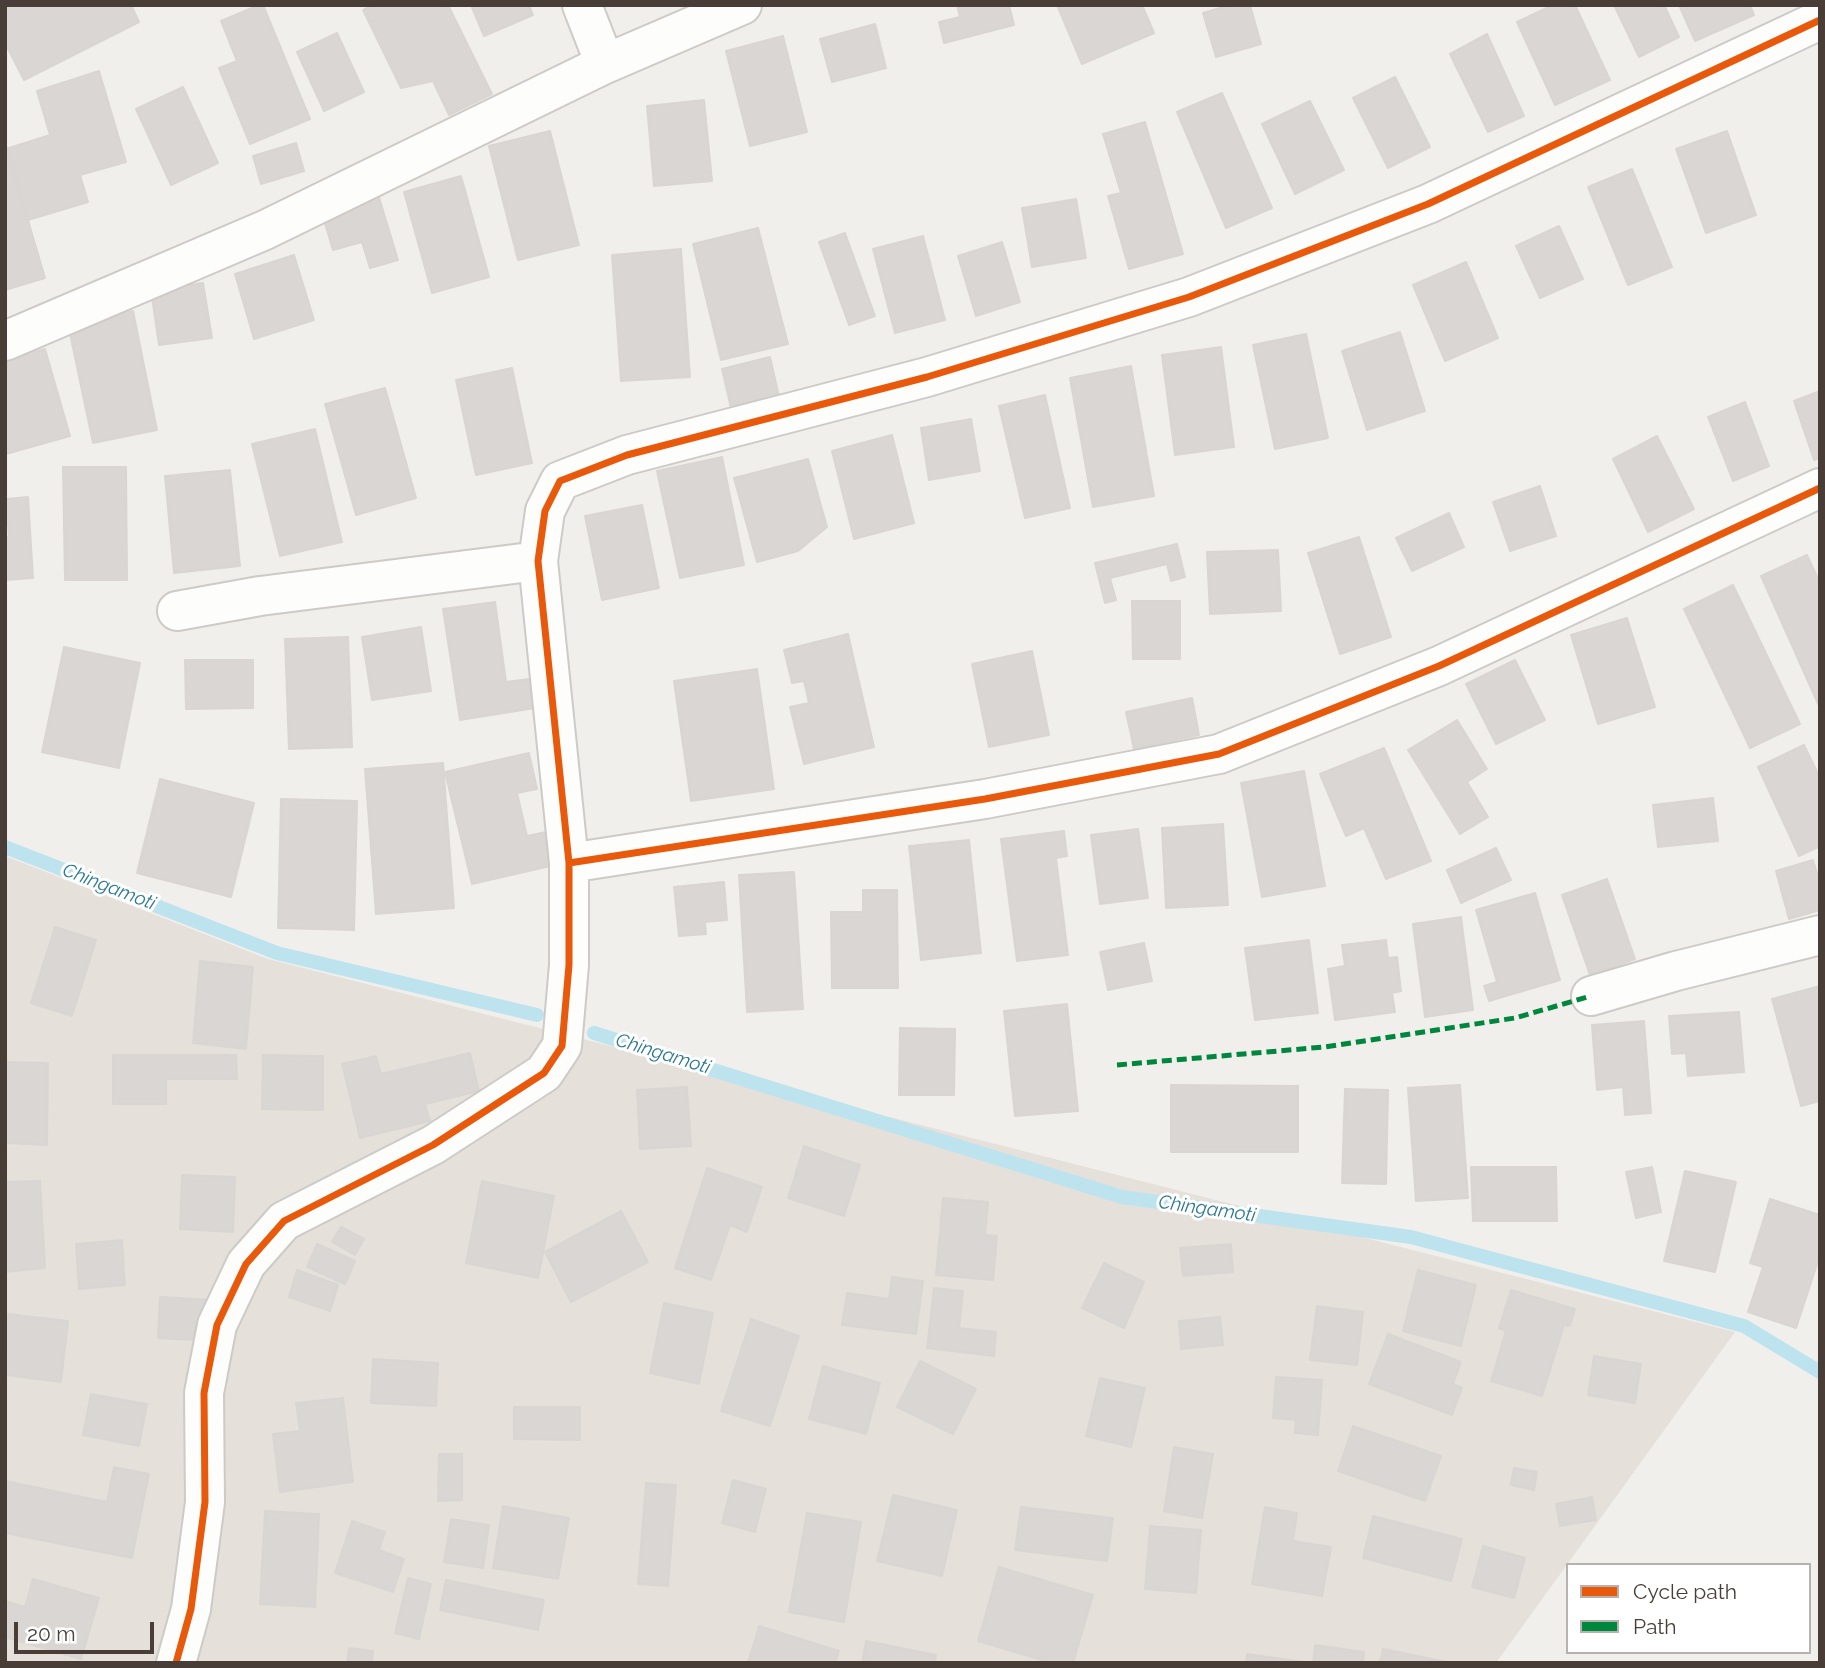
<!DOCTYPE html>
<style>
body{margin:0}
#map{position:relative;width:1825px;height:1668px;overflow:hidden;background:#f1efec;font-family:Raleway,sans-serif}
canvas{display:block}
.frame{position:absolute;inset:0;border:7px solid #483e37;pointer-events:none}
.legend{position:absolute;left:1566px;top:1563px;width:245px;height:91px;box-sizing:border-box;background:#fff;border:2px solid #b6b2af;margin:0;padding:9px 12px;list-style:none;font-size:21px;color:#483e37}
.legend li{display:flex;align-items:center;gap:14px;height:35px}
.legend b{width:35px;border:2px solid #b6b2af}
.scale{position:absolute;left:14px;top:1622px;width:140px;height:32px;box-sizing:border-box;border:4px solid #483e37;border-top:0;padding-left:9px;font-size:21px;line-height:24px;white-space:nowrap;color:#483e37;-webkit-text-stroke:5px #fff;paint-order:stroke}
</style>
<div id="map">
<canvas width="1825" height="1668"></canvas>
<div class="frame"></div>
<ul class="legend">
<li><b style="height:9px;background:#e8590c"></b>Cycle path</li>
<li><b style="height:9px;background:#00873e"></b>Path</li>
</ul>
<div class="scale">20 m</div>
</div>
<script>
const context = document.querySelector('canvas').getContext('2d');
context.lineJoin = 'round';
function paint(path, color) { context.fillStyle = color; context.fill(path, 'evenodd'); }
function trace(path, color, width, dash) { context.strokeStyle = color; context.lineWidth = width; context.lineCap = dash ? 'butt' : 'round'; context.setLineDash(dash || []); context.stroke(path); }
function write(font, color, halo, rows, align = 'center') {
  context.font = font + ' Raleway,sans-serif'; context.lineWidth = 6; context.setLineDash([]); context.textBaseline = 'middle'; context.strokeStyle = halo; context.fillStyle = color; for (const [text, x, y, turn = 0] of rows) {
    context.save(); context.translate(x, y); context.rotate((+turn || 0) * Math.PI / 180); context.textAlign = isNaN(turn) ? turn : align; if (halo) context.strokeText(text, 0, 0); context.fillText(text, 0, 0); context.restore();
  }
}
const residential = new Path2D(`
 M5 856 268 959 1735 1332 1496 1663H5Z`);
const stream = new Path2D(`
 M5 847 277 953 537 1015
 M594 1033 1122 1197 1411 1237 1744 1326 1820 1372`);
const building = new Path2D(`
 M5 5H131L139 22 24 80 5 43Z
 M259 5H263L310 119 250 144 219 68 237 61 221 21Z
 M372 5H448L492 94 449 115 433 81 401 88 363 10Z
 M471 5H529L533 15 484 36Z
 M957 5H1009L1014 25 944 43 939 22 960 17Z
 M1057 5H1142L1154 33 1082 64Z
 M1230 5H1250L1261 44 1216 57 1203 13Z
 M1553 5H1575L1610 80 1555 105 1517 22Z
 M1614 5H1664L1679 37 1639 57Z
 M1679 5H1750L1754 15 1695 41Z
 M875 24 886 68 832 82 820 39Z
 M337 33 364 92 324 111 297 52Z
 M1487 34 1524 116 1488 132 1450 54Z
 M783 36 807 132 750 146 726 51Z
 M99 71 126 162 80 175 88 202 28 220 6 149 50 135 37 91Z
 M1395 77 1430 147 1388 168 1353 98Z
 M183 87 218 163 171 185 136 109Z
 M1222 93 1272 208 1226 228 1177 112Z
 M704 100 712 181 654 186 647 106Z
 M1310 101 1344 170 1295 194 1262 124Z
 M1145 122 1183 254 1129 269 1108 196 1121 193 1103 134Z
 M550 131 579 245 518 260 489 146Z
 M1727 131 1756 215 1706 233 1676 149Z
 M5 142 45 278 5 290Z
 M296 143 304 171 261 184 253 156Z
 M1632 169 1672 267 1628 285 1588 187Z
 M461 176 489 277 432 293 404 192Z
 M378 194 398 260 370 268 362 242 333 250 321 210Z
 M1076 199 1086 258 1032 267 1022 208Z
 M1559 226 1583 279 1540 298 1516 246Z
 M758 228 788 344 721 360 693 244Z
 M845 233 875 316 849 325 819 242Z
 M923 236 945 320 895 333 873 249Z
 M1002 242 1020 302 976 316 958 256Z
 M681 249 690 377 621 381 612 255Z
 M294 255 314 320 254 339 235 274Z
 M1466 262 1498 338 1445 361 1413 285Z
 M203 283 212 338 159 345 151 290Z
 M133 311 157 430 93 443 68 324Z
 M1400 332 1425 411 1367 430 1342 351Z
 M1306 334 1328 438 1275 449 1253 345Z
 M1221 347 1234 447 1175 455 1162 355Z
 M45 349 70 436 6 454 5 360Z
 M770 357 781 405 733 417 722 369Z
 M1131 366 1154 496 1093 507 1070 378Z
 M512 368 532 463 476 475 456 380Z
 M385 388 416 498 356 515 325 404Z
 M1820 391V458L1814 460 1794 401Z
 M1045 395 1070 508 1025 518 999 406Z
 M1745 402 1769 466 1733 481 1708 417Z
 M971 419 980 471 929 480 921 428Z
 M315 429 342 542 280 556 252 444Z
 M892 435 914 523 854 539 832 451Z
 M1657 436 1694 509 1648 532 1613 459Z
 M722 457 744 565 680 578 657 471Z
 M808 459 827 527 798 551 757 562 734 478Z
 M63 467H126L127 580H65Z
 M230 470 240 566 174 573 165 476Z
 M1540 486 1556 536 1510 551 1493 502Z
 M28 497 33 578 5 580V537H9L6 499Z
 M642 505 659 588 602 600 585 516Z
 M1449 513 1464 547 1412 571 1396 538Z
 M1359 537 1391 637 1340 654 1308 553Z
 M1177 544 1185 577 1171 581 1167 564 1110 578 1116 600 1105 603 1095 563Z
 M1278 550 1281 611 1210 614 1207 552Z
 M1807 555 1820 583 1819 706 1761 576Z
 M1733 585 1800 724 1750 748 1684 609Z
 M1132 601H1180V659H1133Z
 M495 602 506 682 530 679 535 708 460 720 443 609Z
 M1627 618 1655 707 1598 724 1571 635Z
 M421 627 431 691 372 700 362 637Z
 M848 634 874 747 804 764 790 707 809 703 804 681 792 683 784 650Z
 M348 637 352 747 289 749 285 639Z
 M64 647 140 663 119 768 42 752Z
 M1032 651 1049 735 989 747 972 664Z
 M185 660H253V708L186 709Z
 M1515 660 1545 720 1496 744 1466 684Z
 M757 669 774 789 691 801 674 681Z
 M1192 698 1199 735 1134 749 1126 712Z
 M1457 720 1487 769 1467 782 1488 817 1460 834 1408 750Z
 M1804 745 1820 778V846L1799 856 1758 767Z
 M1384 748 1431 861 1386 879 1364 828 1346 836 1320 774Z
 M529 753 537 789 517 793 527 836 551 831 559 864 472 884 445 772Z
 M443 763 454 908 376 914 365 769Z
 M1304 771 1325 886 1262 897 1241 783Z
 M160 779 254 803 231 897 137 873Z
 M1713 798 1718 841 1658 847 1653 805Z
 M281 799 357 801 354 930 278 928Z
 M1223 824 1228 905 1166 908 1162 828Z
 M1138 829 1148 898 1100 904 1091 835Z
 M1064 831 1067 856 1056 858 1068 955 1017 961 1001 839Z
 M969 840 981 953 921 960 909 846Z
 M1496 848 1511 880 1461 903 1447 870Z
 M1813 860 1820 883V910L1789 919 1776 871Z
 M794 872 803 1009 747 1012 739 875Z
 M1607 879 1635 959 1590 975 1562 895Z
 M724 882 727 920 705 922 706 934 679 936 674 887Z
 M863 890H897L898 988H832L831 912H863Z
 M1535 893 1560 980 1489 1001 1484 986 1497 982 1476 910Z
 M1461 917 1473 1010 1425 1017 1413 924Z
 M55 927 96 940 72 1016 31 1003Z
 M1309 940 1318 1013 1255 1020 1245 948Z
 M1386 940 1388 958 1397 957 1401 991 1392 993 1395 1012 1335 1020 1328 969 1345 966 1342 945Z
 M1144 943 1152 981 1108 990 1100 952Z
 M200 961 253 967 246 1049 193 1043Z
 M1820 986V1101L1801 1106 1772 999Z
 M1067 1004 1078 1111 1015 1116 1004 1011Z
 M1739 1012 1744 1072 1688 1076 1686 1053 1672 1054 1669 1016Z
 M1644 1021 1651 1113 1625 1115 1623 1087 1597 1090 1592 1025Z
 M900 1028 955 1029 954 1095H899Z
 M470 1053 479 1091 425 1104 430 1121 360 1138 342 1064 376 1056 381 1074Z
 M113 1055H236L237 1079H166V1104H113Z
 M263 1055 323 1056V1110L262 1109Z
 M5 1062 48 1063 47 1145 5 1143Z
 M1171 1085 1298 1086V1152H1171Z
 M1460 1085 1468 1198 1416 1201 1408 1088Z
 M687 1087 691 1146 640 1149 637 1090Z
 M1345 1089 1388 1090 1386 1184 1342 1183Z
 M804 1146 860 1165 844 1216 788 1198Z
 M1471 1167H1556L1557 1221H1473Z
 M1652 1167 1661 1212 1636 1218 1626 1172Z
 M707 1168 762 1187 747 1232 730 1225 711 1280 675 1268Z
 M1685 1171 1736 1182 1715 1272 1664 1261Z
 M182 1175 235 1177 233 1232 180 1229Z
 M40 1181 45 1268 5 1272V1182Z
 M482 1181 554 1196 538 1278 466 1263Z
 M943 1198 988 1202 985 1235 997 1236 993 1280 936 1275Z
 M1770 1199 1820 1215V1255L1796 1328 1748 1312 1763 1267 1750 1263Z
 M621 1211 648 1262 571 1302 545 1252Z
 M341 1227 364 1239 355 1255 332 1242Z
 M122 1240 125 1285 79 1289 76 1244Z
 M317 1244 355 1261 345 1284 307 1267Z
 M1231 1244 1233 1272 1183 1276 1180 1248Z
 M1104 1263 1144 1282 1124 1328 1082 1308Z
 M297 1270 338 1285 330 1311 289 1297Z
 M1418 1270 1476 1285 1461 1346 1403 1331Z
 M892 1277 923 1281 916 1334 842 1325 847 1293 889 1299Z
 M934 1288 963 1291 959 1328 996 1332 994 1356 927 1348Z
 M1511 1290 1575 1309 1570 1326 1564 1325 1542 1396 1491 1381 1506 1331 1499 1328Z
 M160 1297 213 1300 211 1341 158 1338Z
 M664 1303 713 1313 699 1384 650 1373Z
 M1317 1306 1363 1312 1357 1365 1310 1360Z
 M8 1314 68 1321 61 1382 5 1375Z
 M1220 1317 1223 1345 1181 1349 1179 1321Z
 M751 1319 799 1336 770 1426 721 1411Z
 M1388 1334 1461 1362 1453 1384 1462 1388 1452 1415 1369 1384Z
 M1594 1356 1641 1364 1635 1403 1588 1395Z
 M373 1359 438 1363 436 1406 371 1403Z
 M920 1361 976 1389 953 1434 897 1407Z
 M823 1366 880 1383 866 1434 809 1419Z
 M1276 1377 1322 1380 1318 1435 1295 1433 1296 1420 1273 1418Z
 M1100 1378 1145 1388 1131 1447 1086 1436Z
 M91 1394 147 1404 139 1446 83 1435Z
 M343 1398 353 1482 280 1492 273 1434 300 1431 296 1403Z
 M514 1407H580V1440L514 1439Z
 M1353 1426 1441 1456 1425 1501 1338 1471Z
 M1174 1447 1213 1454 1202 1518 1164 1511Z
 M439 1454H462V1500L438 1501Z
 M114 1467 149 1474 132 1558 5 1533V1481L107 1502Z
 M1514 1468 1537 1472 1534 1490 1511 1485Z
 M733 1480 766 1489 755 1532 722 1523Z
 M646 1483 676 1485 668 1586 638 1584Z
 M893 1495 957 1510 942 1576 877 1561Z
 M1592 1497 1596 1520 1560 1526 1556 1504Z
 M503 1506 569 1518 558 1579 493 1568Z
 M1021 1507 1113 1518 1107 1561 1015 1550Z
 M1265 1507 1297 1513 1293 1541 1331 1547 1322 1596 1252 1584Z
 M265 1511 319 1514 315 1607 260 1604Z
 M807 1513 861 1522 844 1622 789 1612Z
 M1373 1516 1462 1539 1451 1581 1363 1558Z
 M451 1519 489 1525 483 1568 444 1562Z
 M352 1521 385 1532 379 1550 404 1559 393 1592 335 1573Z
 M1150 1526 1201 1530 1196 1593 1145 1589Z
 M1483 1546 1525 1558 1514 1598 1472 1587Z
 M999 1567 1093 1595 1073 1663H1052L978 1641Z
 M408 1578 431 1584 419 1639 395 1633Z
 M33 1579 99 1598 81 1659 5 1637V1601L25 1607Z
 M446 1580 544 1600 538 1630 440 1610Z
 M759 1626 839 1651 835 1663H748Z
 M866 1641 936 1655 935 1663H862Z
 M1315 1645 1364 1652 1363 1663H1313Z
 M349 1648 373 1651 372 1663H347Z
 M1383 1649 1452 1663H1380Z
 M1247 1654 1312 1663H1246Z`);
const street = new Path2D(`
 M582 5 605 64
 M5 341 265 230 605 64 742 5
 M177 611 260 596 538 561
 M569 863 985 799 1219 754 1439 666 1820 488
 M1591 996 1676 971 1820 935
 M176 1663 191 1609 205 1502 204 1393 217 1325 246 1264 284 1221 433 1145 544 1073 562 1046 569 965V863L538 561 545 511 560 481 627 455 927 377 1189 297 1428 204 1820 20`);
const quiet = new Path2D(`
 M1117 1065 1324 1047 1515 1018 1591 996`);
const cycleway = new Path2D(`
 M569 863 985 799 1219 754 1439 666 1820 488
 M176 1663 191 1609 205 1502 204 1393 217 1325 246 1264 284 1221 433 1145 544 1073 562 1046 569 965V863L538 561 545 511 560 481 627 455 927 377 1189 297 1428 204 1820 20`);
const waterNames = [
 ["Chingamoti",109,887,21],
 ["Chingamoti",663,1054,17],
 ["Chingamoti",1207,1209,8]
];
paint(residential, '#e5e0d9');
trace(stream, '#bde4ee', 14);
paint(building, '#d9d6d3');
trace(building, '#d9d5d2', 2);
trace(street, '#cdcac7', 42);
trace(street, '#fdfdfc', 38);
trace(quiet, '#00873e', 5, [10, 5]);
trace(cycleway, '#e8590c', 7);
write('italic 19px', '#2b7993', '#fff', waterNames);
</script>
